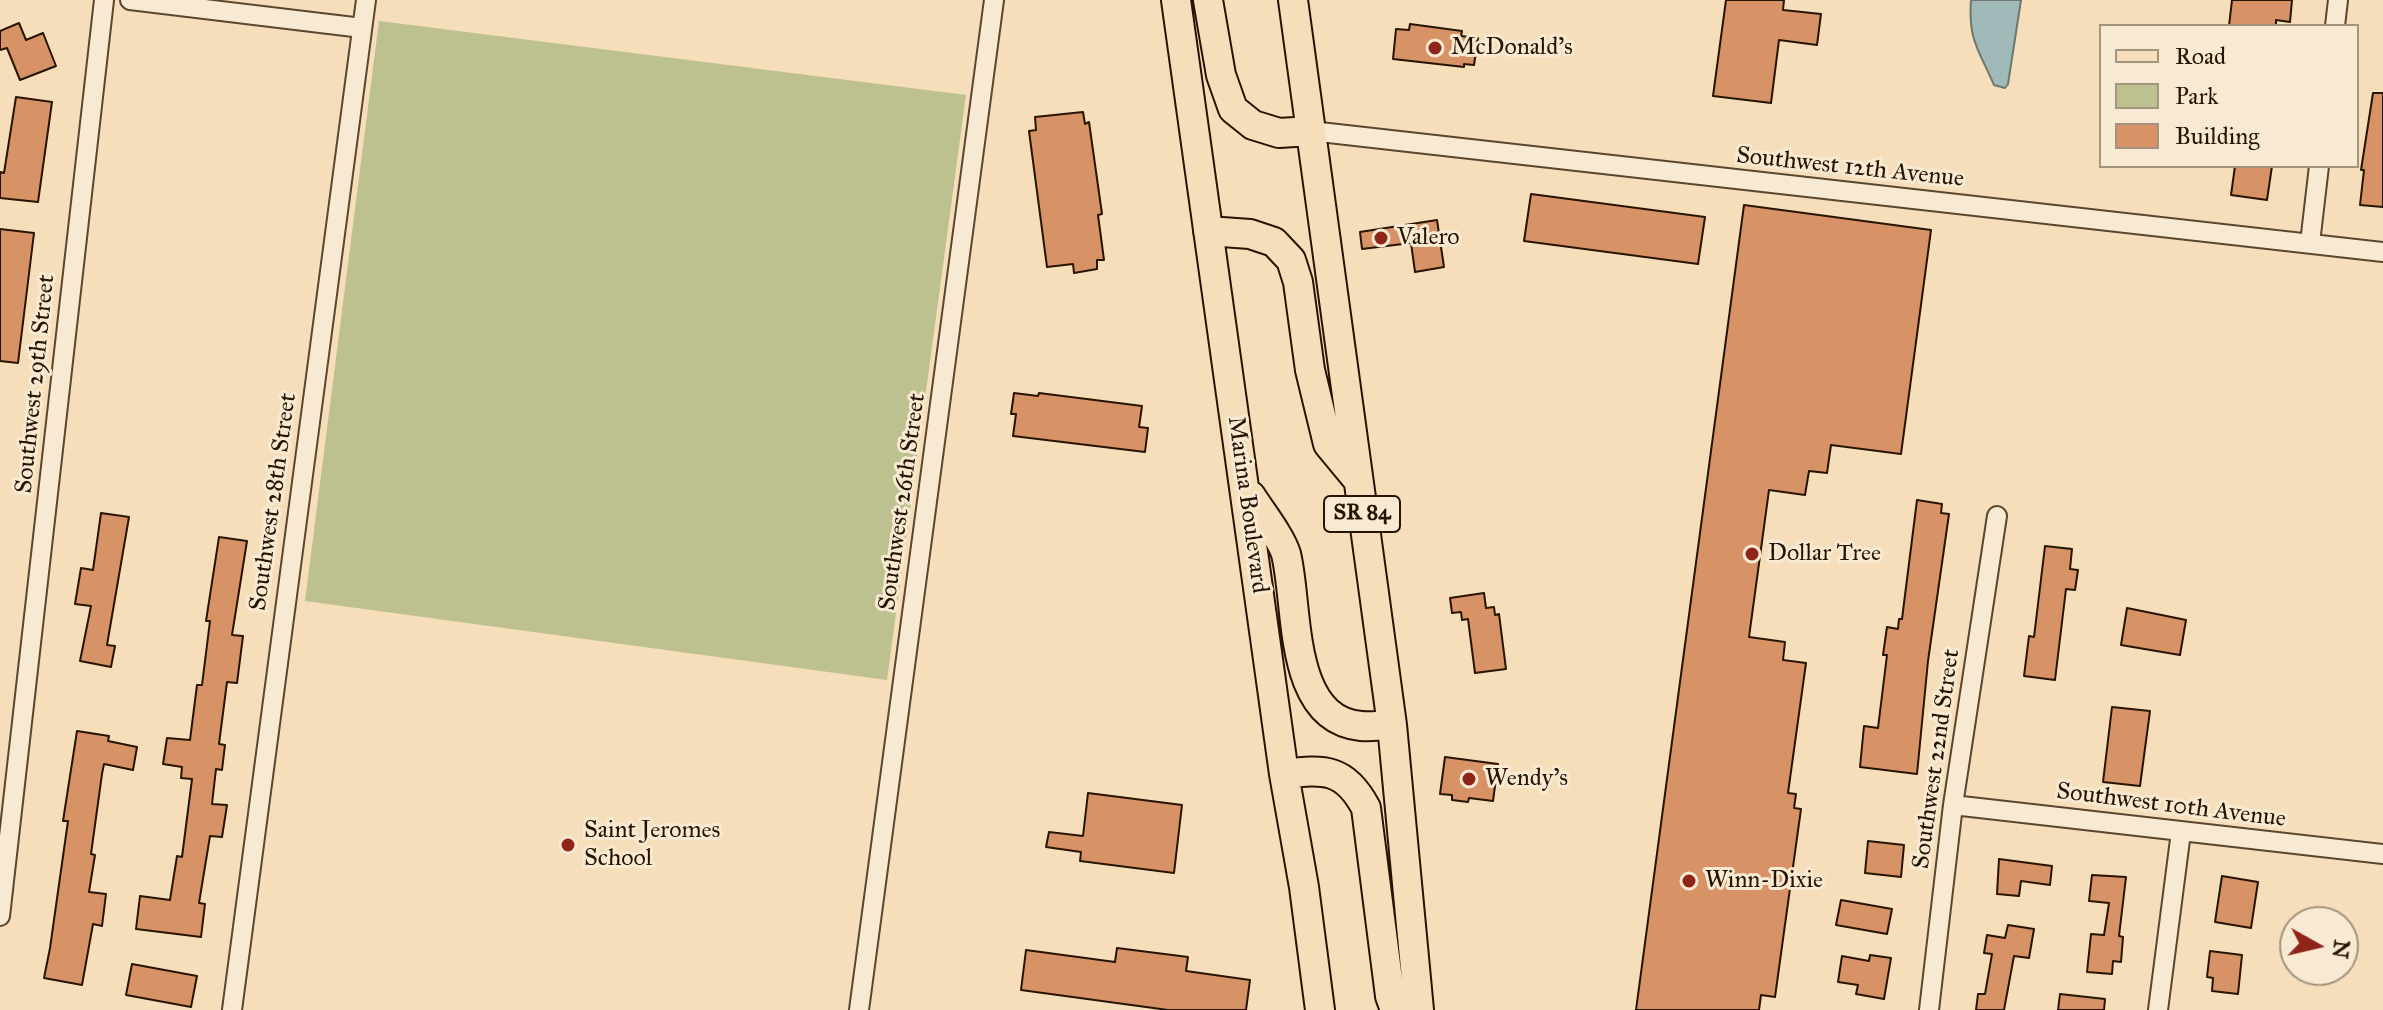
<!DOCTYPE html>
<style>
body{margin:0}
#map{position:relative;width:2383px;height:1010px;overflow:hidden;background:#f5deb9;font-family:"IM FELL Great Primer",serif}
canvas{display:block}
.legend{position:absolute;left:2099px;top:24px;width:260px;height:144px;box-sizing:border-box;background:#f8ead2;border:2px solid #a4947e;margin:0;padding:10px 14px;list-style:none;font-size:24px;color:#271400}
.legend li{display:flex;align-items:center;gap:16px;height:40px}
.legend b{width:40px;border:2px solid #a4947e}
.north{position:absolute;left:2279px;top:906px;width:80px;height:80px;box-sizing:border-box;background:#f8ead2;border:2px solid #a4947e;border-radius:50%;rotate:98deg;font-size:22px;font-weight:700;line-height:32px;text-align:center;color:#271400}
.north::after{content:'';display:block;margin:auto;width:28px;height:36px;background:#8f2418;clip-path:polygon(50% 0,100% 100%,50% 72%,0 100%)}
</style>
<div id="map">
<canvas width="2383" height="1010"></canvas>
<ul class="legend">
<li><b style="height:10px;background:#f5deb9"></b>Road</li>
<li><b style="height:22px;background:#bcc18f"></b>Park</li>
<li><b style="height:22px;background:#d79366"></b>Building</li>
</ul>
<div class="north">N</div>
</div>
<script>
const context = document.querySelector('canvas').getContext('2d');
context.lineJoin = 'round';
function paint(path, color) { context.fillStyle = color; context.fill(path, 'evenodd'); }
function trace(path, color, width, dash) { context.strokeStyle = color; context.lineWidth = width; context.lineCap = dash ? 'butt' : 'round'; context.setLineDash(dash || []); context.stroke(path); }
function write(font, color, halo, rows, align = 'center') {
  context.font = font + ' "IM FELL Great Primer",serif'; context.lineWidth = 6; context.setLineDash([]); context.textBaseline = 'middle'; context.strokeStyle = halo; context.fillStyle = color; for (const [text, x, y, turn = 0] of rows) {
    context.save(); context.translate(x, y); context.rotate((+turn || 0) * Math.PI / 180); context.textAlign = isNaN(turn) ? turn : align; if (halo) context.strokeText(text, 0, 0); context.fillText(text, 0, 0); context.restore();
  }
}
const green = new Path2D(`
 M379 21 966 95 887 680 305 601Z`);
const water = new Path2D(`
 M1971 0H2021L2008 84 2005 88 1994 85C1979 50 1968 41 1971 0Z`);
const building = new Path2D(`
 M1726 0H1784L1783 10 1821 14 1817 45 1779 40 1771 103 1713 96Z
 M2232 0H2292L2290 22 2276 20V26H2229Z
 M19 23 26 40 43 33 56 66 20 80 7 48 0 50V31Z
 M1410 24 1462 31 1461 36 1478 38 1474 65 1464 64V67L1393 59 1396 29 1409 30Z
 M2373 93H2383V207L2360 205 2364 170H2361Z
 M16 97 52 102 38 202 0 198V172L4 173Z
 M1083 112 1085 124 1089 122 1102 214 1098 215 1104 260H1097V269L1074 273 1073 264 1047 267 1029 131 1036 130 1035 117Z
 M2235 166H2272L2267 200 2231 195Z
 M1531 194 1705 217 1698 264 1524 241Z
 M1744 205 1931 230 1901 454 1831 445 1827 473 1809 471 1805 495 1769 490 1749 637 1785 642 1783 660 1806 663 1788 793 1796 794 1794 808 1801 809 1775 997 1761 995 1759 1010H1636Z
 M1437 220 1444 267 1415 272 1411 243 1362 249 1360 232Z
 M0 229 34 233 18 363 0 361Z
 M1014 393 1038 396 1039 393 1142 406 1139 427 1148 428 1145 452 1013 436 1016 414H1011Z
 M1917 500 1942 504 1941 513 1949 514 1928 661 1917 774 1860 767 1864 726 1878 728 1887 655H1883L1887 627 1898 629 1899 619H1902Z
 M101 513 129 517 107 645 115 646 111 667 80 661 91 606 75 604 81 568 93 570Z
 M219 537 247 541 232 635 243 636 237 683 227 682 219 744 225 745 222 770 216 769 212 804 227 805 222 837 210 836 199 903 205 904 201 937 136 929 140 896 170 900 177 856 182 857 192 779 181 778 182 767 163 764 167 738 190 740 197 685H202L210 621H206Z
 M2045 546 2072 549 2070 569 2078 570 2075 590 2066 589 2055 680 2024 676 2029 636 2034 637Z
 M1484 593 1486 608 1494 607 1495 615 1499 614 1506 669 1475 673 1468 619 1462 620 1461 612 1452 613 1450 598Z
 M2127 608 2186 620 2180 655 2121 645Z
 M2112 707 2150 711 2140 786 2103 782Z
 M77 731 109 736 108 741 137 747 133 770 104 764 102 774 91 854 95 855 89 892 106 894 102 926 93 924 82 985 44 978 50 948 68 821H63Z
 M1445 757 1498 764 1493 801 1469 798 1468 802 1452 800V795L1440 794Z
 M1088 793 1182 805 1174 873 1080 861 1081 852 1046 847 1049 832 1083 836Z
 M1868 841 1904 845 1901 877 1865 873Z
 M1999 859 2052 866 2050 885 2021 881 2019 896 1997 894Z
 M2092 875 2126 877 2119 936 2123 937 2121 962 2113 961 2112 974 2087 972 2091 934 2104 935 2109 903 2089 901Z
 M2222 876 2258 882 2251 928 2215 922Z
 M1841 900 1892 909 1887 934 1836 925Z
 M2008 925 2034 929 2029 958 2014 956 2004 1010H1976L1978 994H1985L1992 954 1984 953 1987 935 2005 938Z
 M1117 948 1188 957 1186 971 1250 980 1246 1010H1168L1021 990 1026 950 1115 962Z
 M2210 951 2242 955 2238 994 2212 991 2213 978 2207 977Z
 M1870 955 1891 958 1884 999 1856 994 1858 985 1838 982 1842 956 1869 961Z
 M132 964 197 976 191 1007 126 995Z
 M2060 994 2105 999 2104 1010H2058Z`);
const street = new Path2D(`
 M130 0 362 28
 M2335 26 2338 0
 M1311 131 2383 252
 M2310 243 2319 166
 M1953 805 2383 854
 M0 916 104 0
 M232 1010 366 0
 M859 1010 994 0
 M1929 1010 1953 805 1997 516
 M2158 1010 2181 832`);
const primary = new Path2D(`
 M1176 0 1284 774 1304 887 1320 1010
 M1208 0 1221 75 1233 109 1253 125 1279 133 1311 131
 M1293 0 1392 725 1419 1010
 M1208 231 1250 234 1274 242 1291 260 1298 282 1310 370 1328 444 1357 479
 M1251 496C1261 512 1281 537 1286 554 1299 606 1287 719 1361 726 1371 727 1382 725 1392 725
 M1284 774C1324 769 1345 768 1366 808L1390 996 1395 1010`);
const markers = [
 [1435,48,8,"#8f2418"],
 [1381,238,8,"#8f2418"],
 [1752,554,8,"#8f2418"],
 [1469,779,8,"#8f2418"],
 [568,845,8,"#8f2418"],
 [1689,881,8,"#8f2418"]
];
const shields = [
 [1362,514,76]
];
const shieldNames = [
 ["SR 84",1362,514]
];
const poiNames = [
 ["McDonald's",1451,48],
 ["Valero",1397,238],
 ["Dollar Tree",1768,554],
 ["Wendy's",1485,779],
 ["Saint Jeromes",584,831],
 ["School",584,859],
 ["Winn-Dixie",1705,881]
];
const streetNames = [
 ["Southwest 12th Avenue",1850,168,6],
 ["Southwest 29th Street",36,384,-84],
 ["Southwest 28th Street",274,502,-82],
 ["Southwest 26th Street",903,502,-82],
 ["Marina Boulevard",1247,505,82],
 ["Southwest 22nd Street",1937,759,-82],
 ["Southwest 10th Avenue",2171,806,7]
];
paint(green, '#bcc18f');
paint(water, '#9fbab8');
trace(water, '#6f786e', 2);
paint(building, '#d79366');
trace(building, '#271400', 2);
trace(street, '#5a462e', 22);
trace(primary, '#271400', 32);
trace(street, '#f8ead2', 18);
trace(primary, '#f5deb9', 28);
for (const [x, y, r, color] of markers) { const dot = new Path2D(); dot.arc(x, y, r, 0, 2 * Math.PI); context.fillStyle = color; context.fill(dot); trace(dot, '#f8ead2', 3); }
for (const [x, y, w] of shields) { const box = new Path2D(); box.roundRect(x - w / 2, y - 18, w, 36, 6); context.fillStyle = '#f8ead2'; context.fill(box); trace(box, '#271400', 2); }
write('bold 22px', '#271400', null, shieldNames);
write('24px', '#271400', '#f8ead2', poiNames, 'left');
write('24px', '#271400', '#f8ead2', streetNames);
</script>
